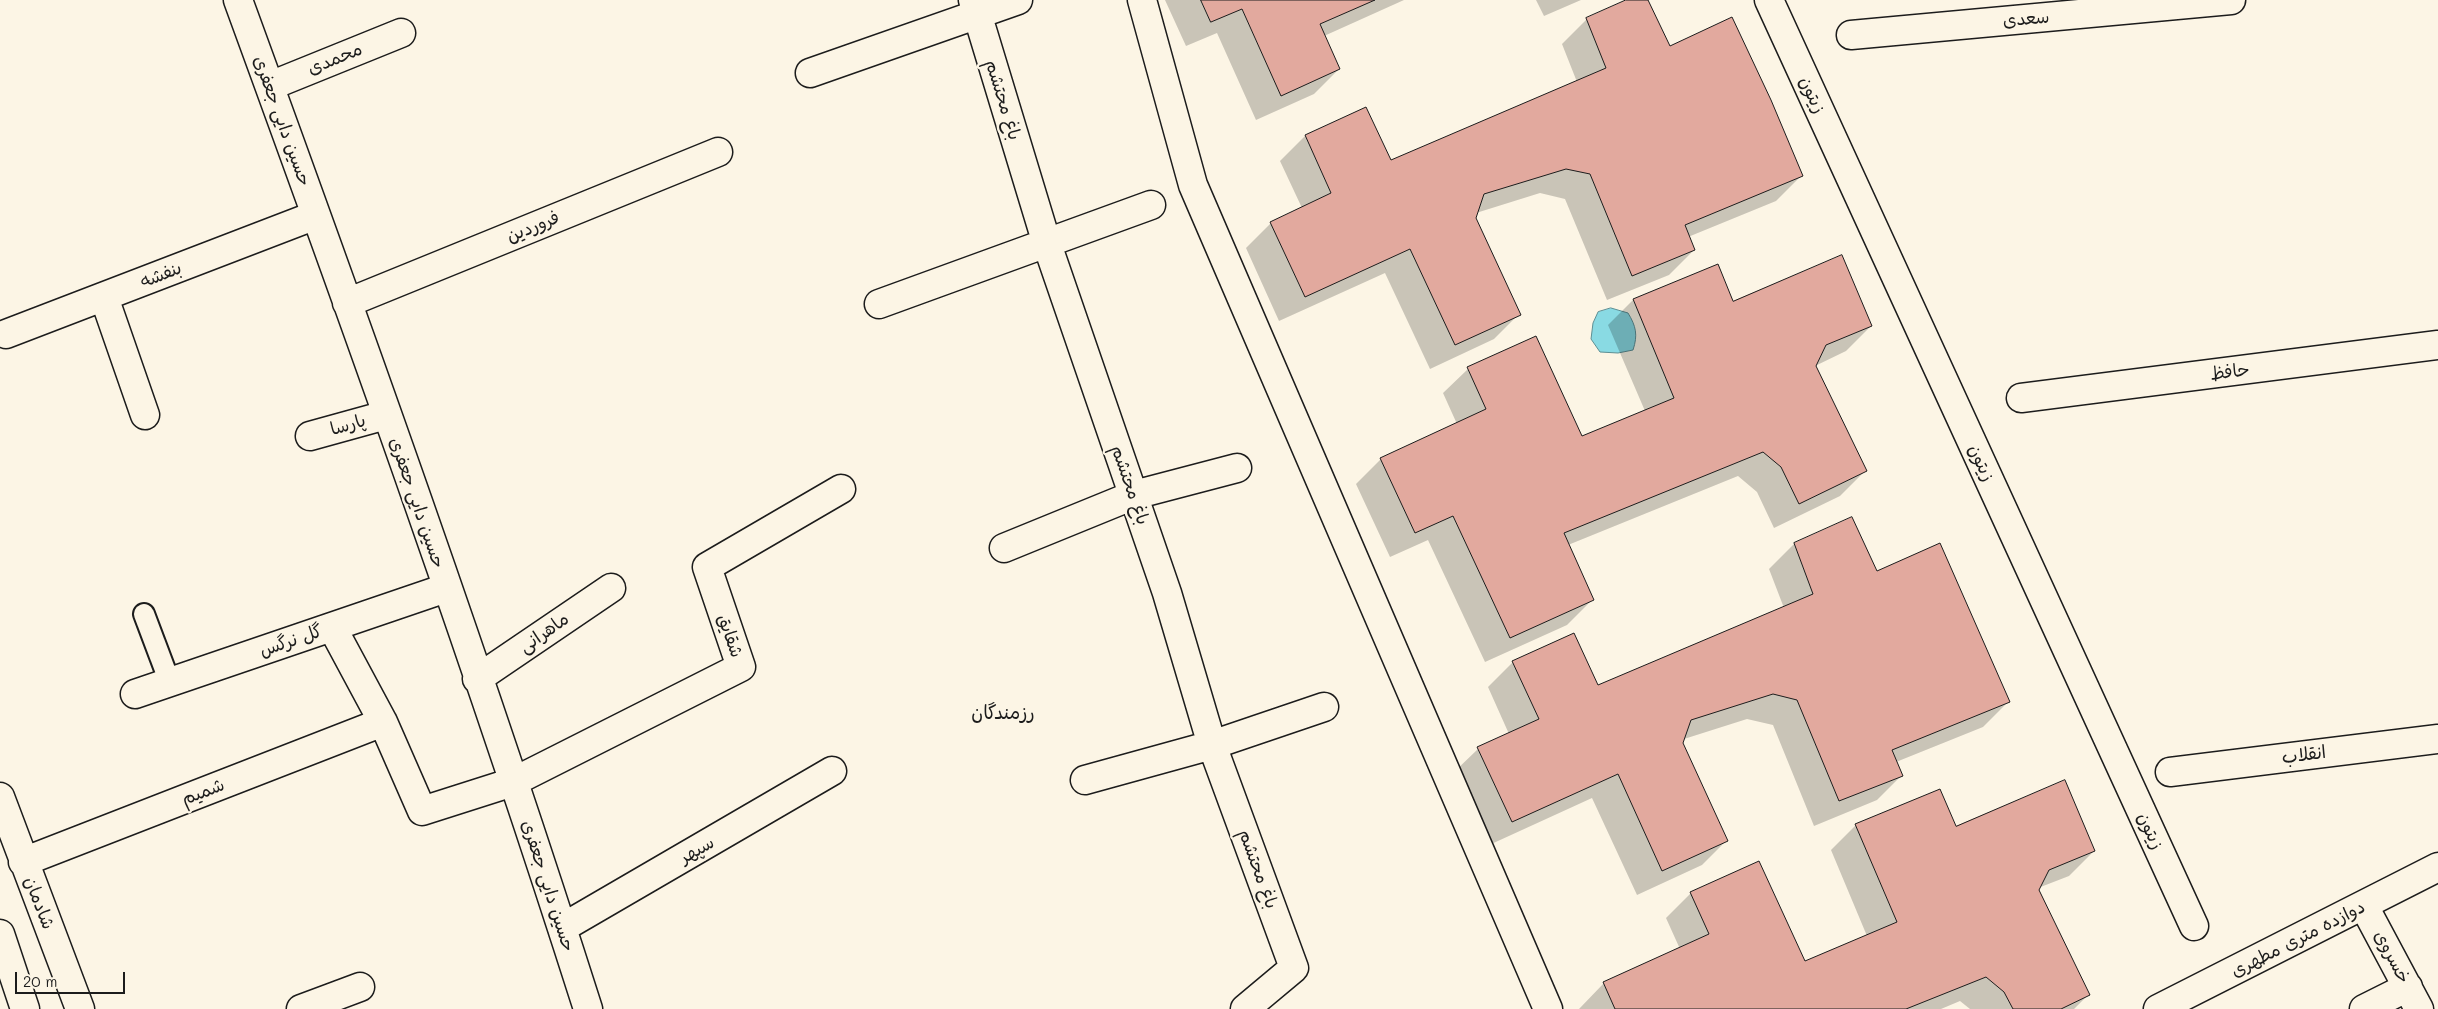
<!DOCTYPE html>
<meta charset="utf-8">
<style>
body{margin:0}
#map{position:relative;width:2438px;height:1009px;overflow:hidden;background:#fcf5e5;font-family:Mali,sans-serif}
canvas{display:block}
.scale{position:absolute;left:15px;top:972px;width:110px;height:22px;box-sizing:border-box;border:2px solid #1c1c1c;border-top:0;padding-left:6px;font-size:15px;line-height:18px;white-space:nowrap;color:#1c1c1c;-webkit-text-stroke:4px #fcf5e5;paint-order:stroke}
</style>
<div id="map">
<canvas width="2438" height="1009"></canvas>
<div class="scale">20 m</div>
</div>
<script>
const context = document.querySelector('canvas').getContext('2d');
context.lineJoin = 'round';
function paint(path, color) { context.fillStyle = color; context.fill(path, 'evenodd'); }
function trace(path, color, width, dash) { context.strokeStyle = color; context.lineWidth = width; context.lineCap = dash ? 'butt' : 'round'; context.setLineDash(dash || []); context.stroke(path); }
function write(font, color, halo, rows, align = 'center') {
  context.font = font + ' Mali,"Playpen Sans Arabic",sans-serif'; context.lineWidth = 4.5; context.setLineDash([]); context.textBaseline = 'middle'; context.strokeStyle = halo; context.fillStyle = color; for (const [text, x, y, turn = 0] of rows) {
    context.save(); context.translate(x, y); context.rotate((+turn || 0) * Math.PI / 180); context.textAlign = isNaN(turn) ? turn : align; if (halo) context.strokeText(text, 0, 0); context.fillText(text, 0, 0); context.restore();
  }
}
const water = new Path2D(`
 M1611 308 1628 313C1636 326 1638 335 1633 350L1618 353 1600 352 1591 339 1593 323 1598 312Z`);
const shadow = new Path2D(`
 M1165 0H1404L1324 36 1339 69 1314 94 1256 120 1217 33 1186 46Z
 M1536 0H1581L1544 16Z
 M1629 0H1647L1669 47 1801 176 1776 201 1688 237 1694 250 1669 275 1607 300 1565 199 1540 193 1476 213 1475 218 1519 314 1494 339 1430 369 1385 273 1279 321 1246 248 1271 223 1302 208 1280 161 1305 136 1366 109 1390 161 1577 82 1562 44 1587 19Z
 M1717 266 1732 303 1871 326 1846 351 1815 366 1865 471 1840 496 1774 528 1757 492 1738 476 1568 545 1592 600 1567 625 1485 662 1428 540 1390 557 1356 484 1381 459 1457 424 1443 393 1468 369 1581 438 1645 411 1608 325 1633 300Z
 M1852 519 1877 573 2008 702 1983 727 1896 762 1902 775 1877 800 1814 826 1773 725 1747 719 1684 739 1682 743 1727 840 1702 865 1637 895 1592 798 1487 846 1453 773 1478 749 1509 734 1488 687 1513 662 1597 687 1784 608 1769 569 1794 544Z
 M1856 825 1955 828 2094 851 2069 876 2038 888 2088 995 2074 1009H1970L1960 1001 1941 1009H1579L1604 983 1680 949 1666 918 1691 893 1804 962 1867 936 1831 850Z`);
const building = new Path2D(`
 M1201 0H1375L1320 24 1340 69 1281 96 1242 9 1211 22Z
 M1626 0H1648L1670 46 1732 17 1771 100 1803 176 1685 225 1695 250 1632 276 1590 174 1566 169 1484 194 1476 218 1521 315 1455 345 1410 249 1305 297 1270 222 1331 193 1305 135 1366 107 1391 160 1606 68 1586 18Z
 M1842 255 1872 326 1826 345 1816 366 1867 471 1799 504 1781 467 1763 452 1564 533 1594 600 1510 638 1453 516 1415 533 1380 458 1486 409 1467 367 1536 336 1582 436 1674 398 1633 299 1718 264 1733 301Z
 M1852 517 1877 571 1940 543 2010 702 1892 750 1903 776 1839 801 1797 700 1773 694 1691 720 1683 743 1728 841 1662 871 1618 774 1512 822 1477 747 1539 719 1512 661 1574 633 1598 685 1813 594 1794 543Z
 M2065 780 2095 851 2049 870 2039 890 2090 995 2061 1009H2013L2004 992 1986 977 1906 1009H1615L1603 982 1709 934 1690 892 1759 861 1805 961 1897 922 1855 824 1940 789 1956 826Z`);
const lane = new Path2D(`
 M144 614 170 683`);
const street = new Path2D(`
 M238 0C360 334 480 670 588 1009
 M973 0 1047 244 1167 593 1212 745 1294 968 1245 1009
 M1142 0 1193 185 1548 1009
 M1769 0 2194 926
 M1851 35 2231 0
 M810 73 1018 0
 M270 86 401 33
 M104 297 145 415
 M347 303 718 152
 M879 304 1151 205
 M6 334 316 215
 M2021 398 2438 345
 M310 436 386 415
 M1004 548 1134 495 1237 468
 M332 627 383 722 422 811 513 782 741 667 707 567 841 489
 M477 679 611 588
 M135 694 446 588
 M2170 772 2438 739
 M1085 780 1212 745 1324 707
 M0 797 80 1009
 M23 862 383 722
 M2364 906 2419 1009
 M562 928 832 771
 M0 934 25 1009
 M301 1009 360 987
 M2364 1009 2408 987`);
const secondary = new Path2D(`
 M2158 1009 2438 867`);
const streetNames = [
 ["سعدی",2026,19,-5],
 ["محمدی",335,59,-22],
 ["زیتون",1812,95,65],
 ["باغ محتشم",1003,100,73],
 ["حسین دایی جعفری",282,121,70],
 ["فروردین",533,227,-22],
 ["بنفشه",161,275,-21],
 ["حافظ",2230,372,-7],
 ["پارسا",348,425,-16],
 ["زیتون",1981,463,65],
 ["باغ محتشم",1130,485,71],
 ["حسین دایی جعفری",417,503,71],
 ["ماهرانی",544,633,-35],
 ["شقایق",730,636,71],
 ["گل نرگس",291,641,-19],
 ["انقلاب",2304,755,-7],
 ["شمیم",203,792,-21],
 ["زیتون",2150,831,65],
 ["سپهر",697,850,-30],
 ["باغ محتشم",1258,869,70],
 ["حسین دایی جعفری",548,886,72],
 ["شادمان",39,903,69],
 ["دوازده متری مطهری",2298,939,-27],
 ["خسروی",2392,957,62]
];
const neighbourhoodNames = [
 ["رزمندگان",1003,713]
];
paint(water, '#89dae3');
trace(water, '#5d8e93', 1);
paint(shadow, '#0003');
paint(building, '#e2a99e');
trace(building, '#1c1c1c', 1);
trace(lane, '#1c1c1c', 24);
trace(street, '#1c1c1c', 31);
trace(secondary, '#1c1c1c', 31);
trace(lane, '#fcf5e5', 20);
trace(street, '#fcf5e5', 28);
trace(secondary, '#fcf5e5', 28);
write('18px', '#1c1c1c', '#fcf5e5', streetNames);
write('19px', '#1c1c1c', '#fcf5e5', neighbourhoodNames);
</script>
